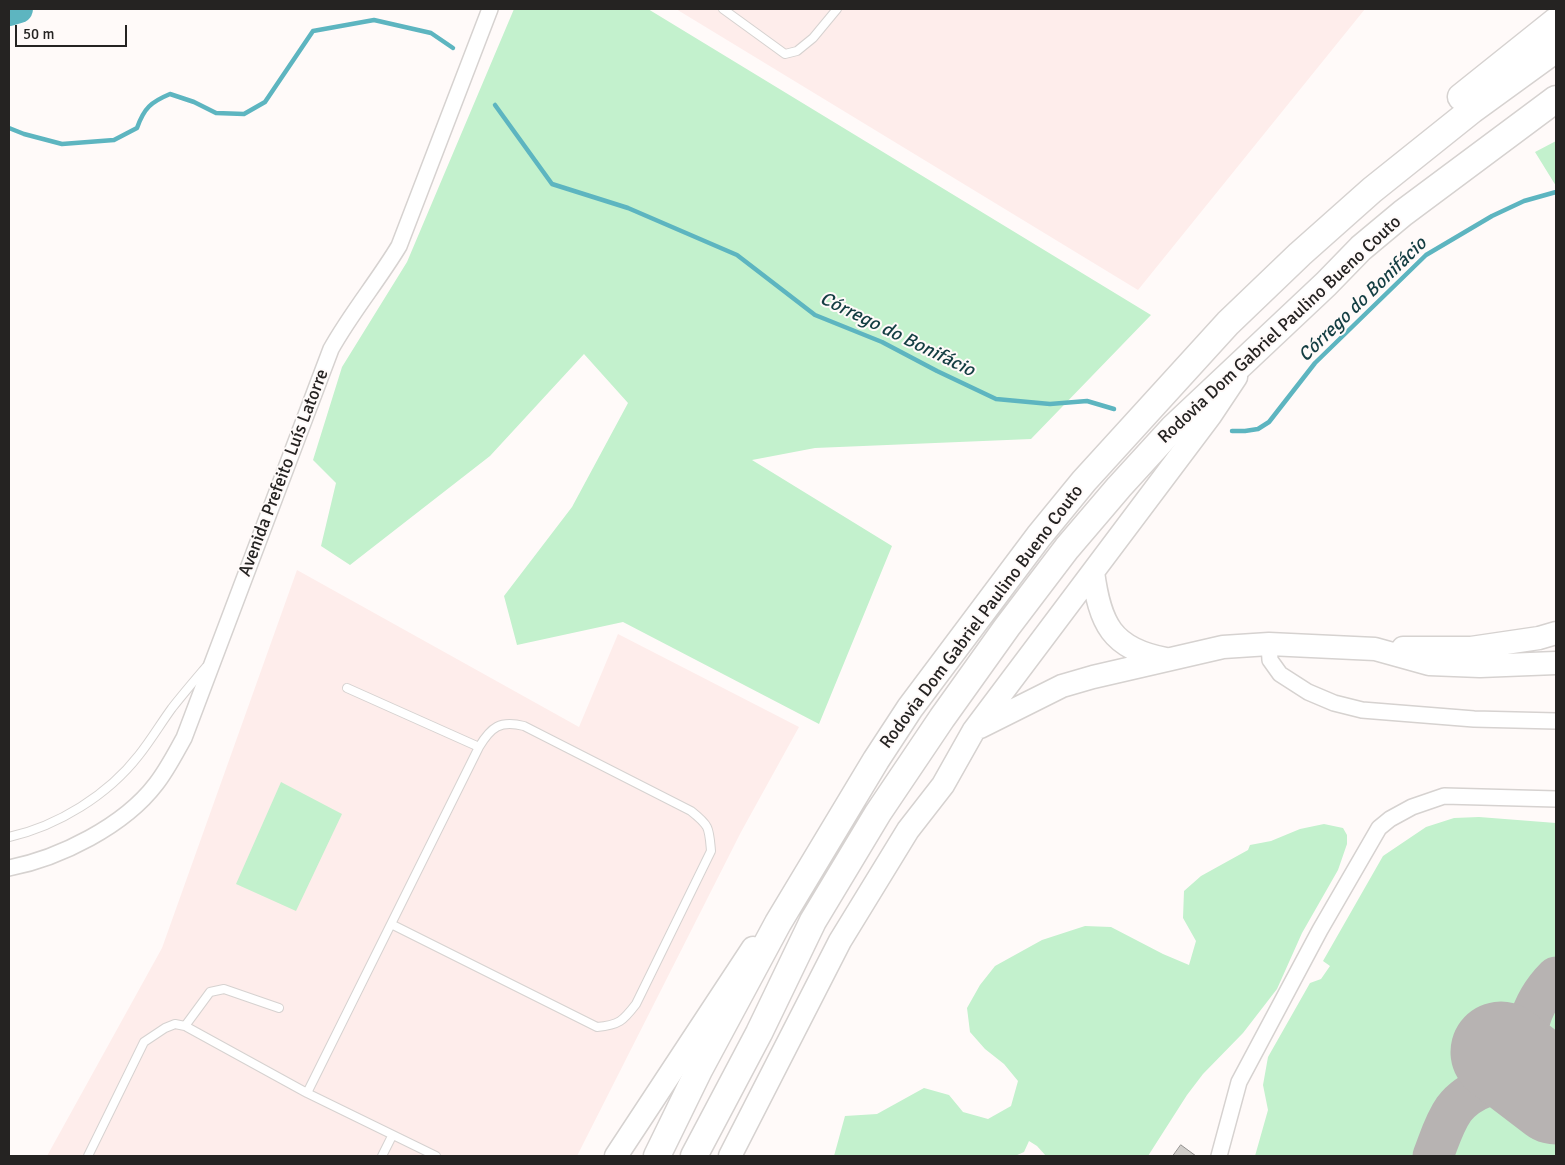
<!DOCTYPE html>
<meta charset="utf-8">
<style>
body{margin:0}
#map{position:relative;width:1565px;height:1165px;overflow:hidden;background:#fffaf9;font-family:Signika,sans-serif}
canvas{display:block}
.frame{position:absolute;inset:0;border:10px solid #252322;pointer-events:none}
.scale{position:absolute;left:15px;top:25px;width:112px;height:22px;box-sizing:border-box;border:2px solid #252322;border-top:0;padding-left:6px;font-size:15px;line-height:18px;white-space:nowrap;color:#252322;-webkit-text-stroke:4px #fffaf9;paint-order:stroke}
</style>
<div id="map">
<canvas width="1565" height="1165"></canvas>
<div class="frame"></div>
<div class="scale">50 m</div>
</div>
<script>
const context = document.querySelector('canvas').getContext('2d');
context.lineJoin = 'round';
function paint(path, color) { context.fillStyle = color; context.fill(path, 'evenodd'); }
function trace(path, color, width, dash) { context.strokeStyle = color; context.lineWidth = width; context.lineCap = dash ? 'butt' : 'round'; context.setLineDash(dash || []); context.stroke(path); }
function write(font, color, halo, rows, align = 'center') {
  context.font = font + ' Signika,sans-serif'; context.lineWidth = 4; context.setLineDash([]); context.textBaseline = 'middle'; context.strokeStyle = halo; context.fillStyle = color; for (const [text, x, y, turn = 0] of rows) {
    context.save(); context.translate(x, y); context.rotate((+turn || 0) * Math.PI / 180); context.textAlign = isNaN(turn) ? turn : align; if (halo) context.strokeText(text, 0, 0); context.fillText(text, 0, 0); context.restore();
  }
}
const industrial = new Path2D(`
 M676 9H1365L1138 290Z
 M297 570 579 727 618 634 799 727 741 832 577 1156H47L162 948Z`);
const green = new Path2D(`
 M514 9H648L1151 315 1031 439 815 448 752 460 892 546 819 724 623 622 517 645 504 596 572 507 628 403 584 354 490 456 350 565 321 546 336 483 313 460 342 367 407 262Z
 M1556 141V186L1535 152Z
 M281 782 342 814 296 911 236 884Z
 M1479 817 1556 823V961C1536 980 1519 1004 1502 1026 1480 1053 1457 1080 1439 1110 1431 1124 1426 1140 1421 1156H1255L1268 1110 1263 1085 1268 1057 1310 983 1321 979 1330 966 1323 961 1383 856 1426 827 1454 818Z
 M1324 824 1343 828 1347 835V844L1338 870 1302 933 1277 989 1243 1033 1203 1074 1187 1095 1148 1156H1046L1037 1146 1029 1141 1024 1152 1015 1156H834L845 1116 877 1114 924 1088 949 1095 963 1112 988 1119 1011 1106 1018 1081 1004 1064 985 1049 970 1032 967 1008 980 985 995 966 1042 940 1085 926 1111 927 1163 954 1189 965 1196 941 1183 918 1184 891 1201 876 1248 850 1250 845 1271 841 1300 829Z
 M1556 997V1048C1546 1028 1548 1017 1556 997Z
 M1497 1102H1507L1556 1138V1156H1447C1456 1126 1462 1107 1497 1102Z`);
const stream = new Path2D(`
 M495 105 552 184 628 208 737 255 815 315 882 342 937 371 996 399 1050 404 1087 401 1114 409
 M9 128 24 134 62 144 114 140 137 128C144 108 151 102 170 94L194 102 216 113 244 114 265 102 313 31 374 20 431 33 453 48
 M1232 431H1245L1258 429 1269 422 1315 363 1426 255 1492 216 1524 201 1556 192`);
const river = new Path2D(`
 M9 12 19 9`);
const taxiway = new Path2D(`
 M1433 1156C1439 1141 1444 1123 1454 1109 1472 1085 1504 1081 1532 1076 1518 1041 1530 1003 1556 977`);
const runway = new Path2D(`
 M1501 1052 1556 1094`);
const building = new Path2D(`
 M1181 1145 1196 1156H1173Z`);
const lane = new Path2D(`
 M723 9 785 54 797 51 813 38 837 9
 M347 688 479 747
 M9 837C58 826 108 795 139 755 151 740 161 723 172 708 183 694 195 680 206 667
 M185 1026 210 992 224 989 279 1008
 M307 1093 479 747C491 727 500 720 524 726L691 811C710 826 709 828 711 851L636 1004C623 1021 619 1025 597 1027L391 924
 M88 1156 144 1042 165 1028 175 1024 185 1026 307 1093 436 1156
 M382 1156 392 1136`);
const street = new Path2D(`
 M1269 644 1270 660 1280 674 1308 692 1334 703 1362 710 1474 719 1556 721
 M9 868C60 858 124 826 156 784 167 770 175 754 184 738L331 349C351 313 378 281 399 246L490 9
 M1219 1156 1239 1082 1320 930 1379 828 1390 819 1412 807 1444 796 1556 799`);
const primary = new Path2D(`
 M1093 572C1100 623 1111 649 1166 659
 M1403 648H1471L1539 638 1556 633
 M980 727 1062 686 1093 677 1223 647 1269 644 1375 649 1429 664 1480 666 1556 663
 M616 1156 753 948
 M730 1156 840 941 908 830 943 785 974 730 1210 416 1236 377`);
const highway = new Path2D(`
 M1461 97 1556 21
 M657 1156 699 1070 778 923 876 760 910 708 1039 536 1084 481 1228 323 1300 254 1372 190 1472 110 1556 49
 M694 1156 759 1033 813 921 878 813 942 718 1007 627 1067 548 1119 487 1173 428 1326 284 1361 248 1403 213 1556 99`);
const streetNames = [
 ["Rodovia Dom Gabriel Paulino Bueno Couto",1280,330,-43],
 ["Avenida Prefeito Luís Latorre",284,473,-69],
 ["Rodovia Dom Gabriel Paulino Bueno Couto",982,617,-53]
];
const waterNames = [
 ["Córrego do Bonifácio",1363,300,-44],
 ["Córrego do Bonifácio",897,335,26]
];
paint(industrial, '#feedeb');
paint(green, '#c3f1cd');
trace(stream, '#5db5c0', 4.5);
trace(river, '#5db5c0', 28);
trace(taxiway, '#b7b3b2', 41);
trace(runway, '#b7b3b2', 101);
paint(building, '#d1cecb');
trace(building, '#92908e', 1);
trace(lane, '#d6d2d0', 10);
trace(street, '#d6d2d0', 18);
trace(primary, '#d6d2d0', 25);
trace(highway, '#d6d2d0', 29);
trace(lane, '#fff', 8);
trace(street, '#fff', 15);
trace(primary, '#fff', 22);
trace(highway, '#fff', 26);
write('18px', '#252322', '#fffaf9', streetNames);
write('italic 19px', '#133d42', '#fffaf9', waterNames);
</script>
